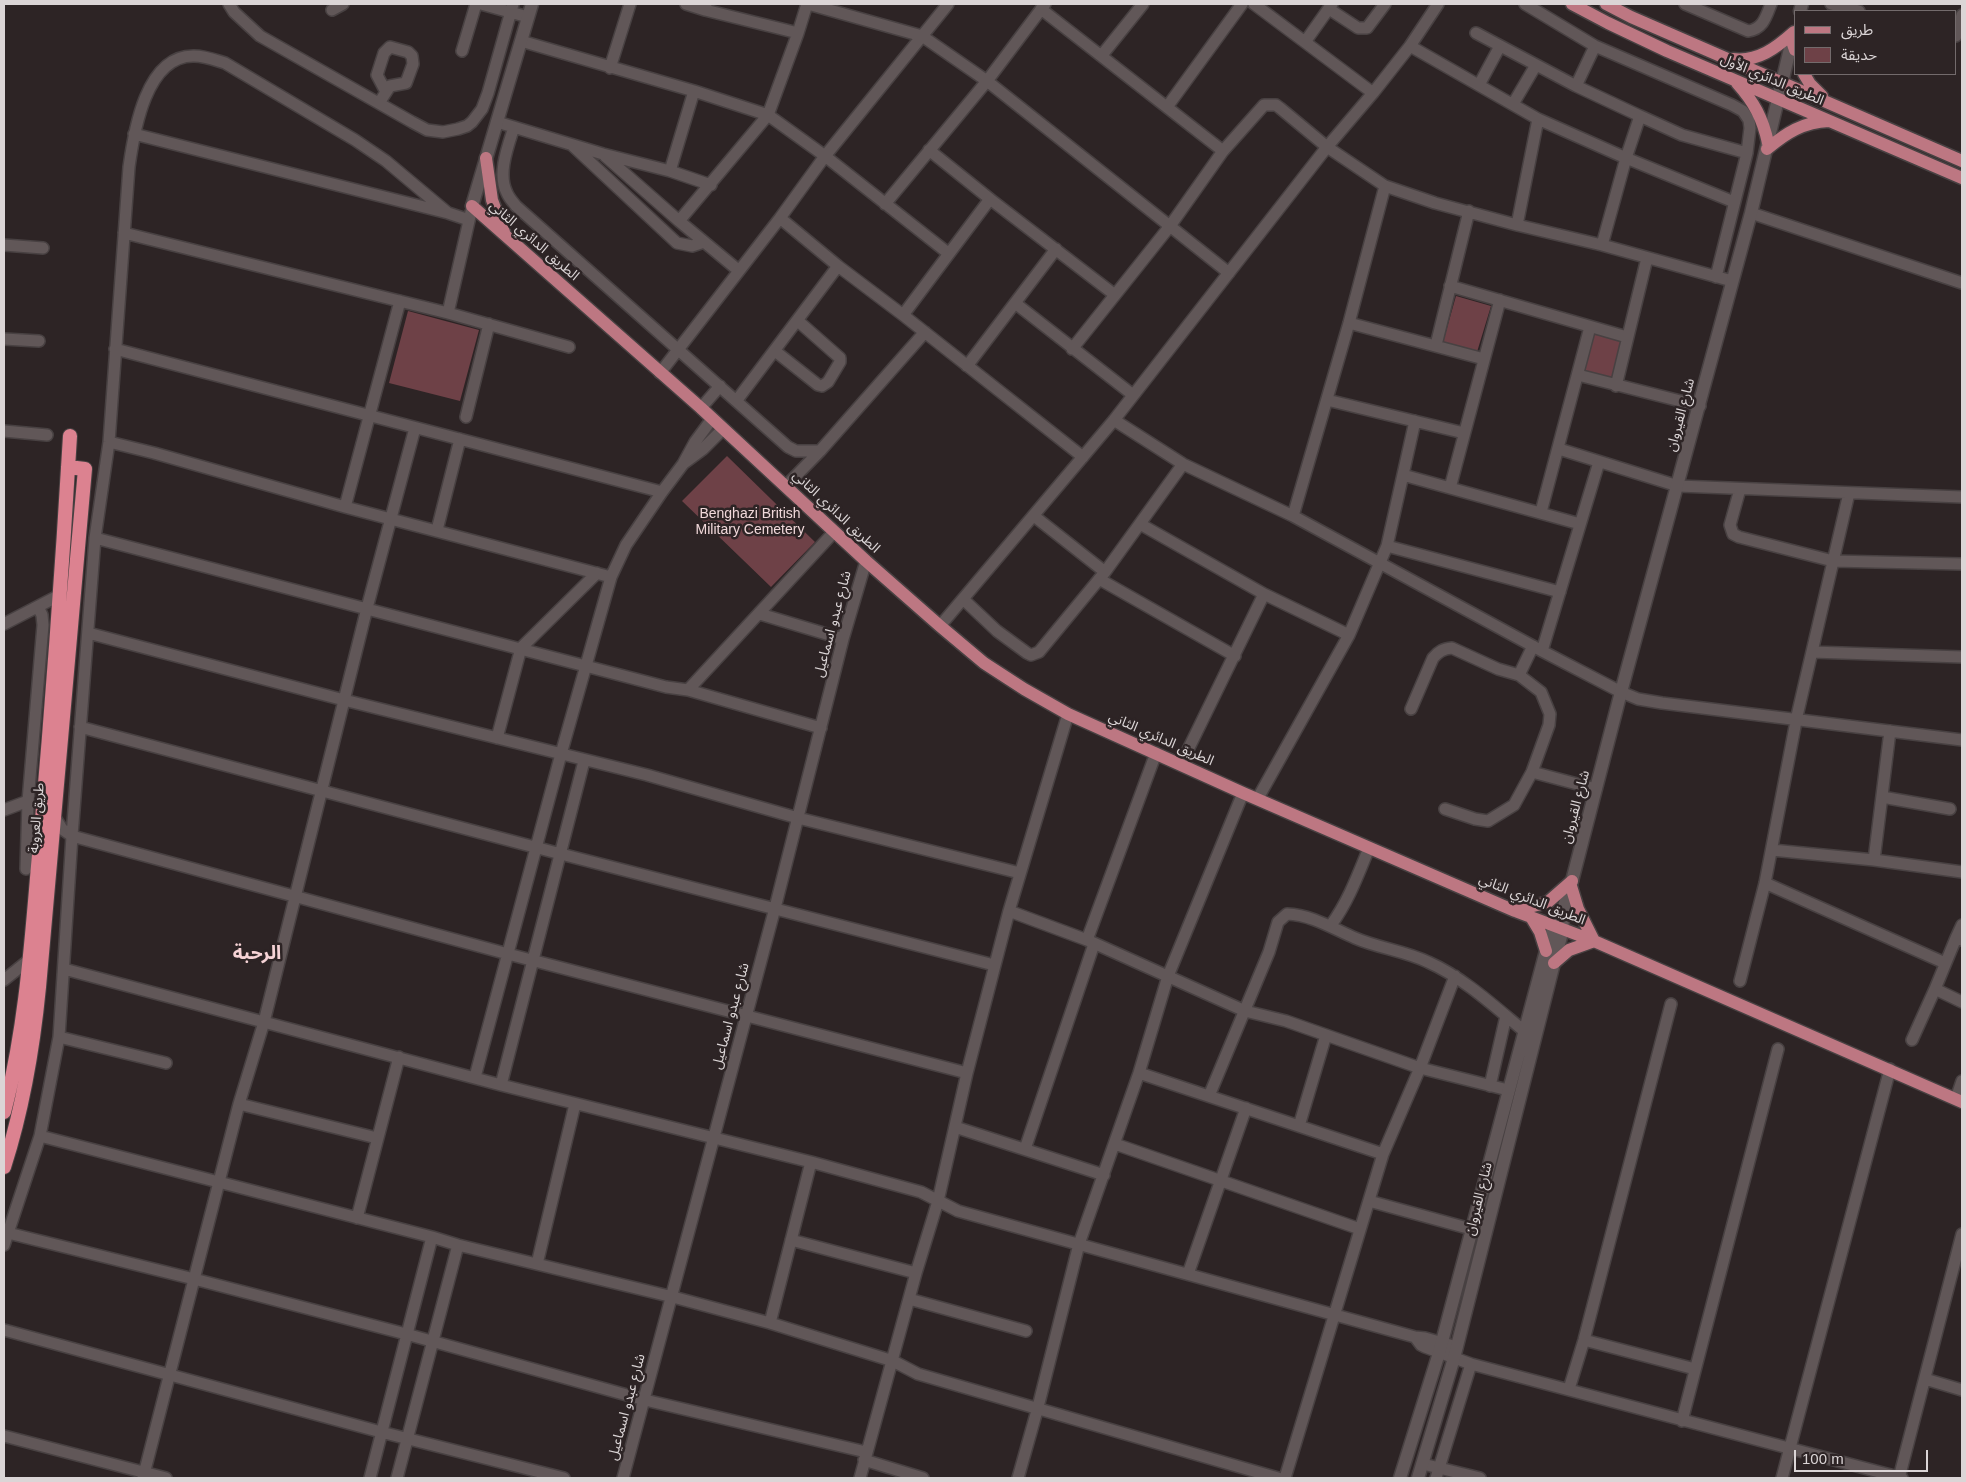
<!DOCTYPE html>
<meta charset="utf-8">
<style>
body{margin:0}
#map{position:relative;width:1966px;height:1482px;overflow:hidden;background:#2d2425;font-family:Arial,"Noto Sans Arabic",sans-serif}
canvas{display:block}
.frame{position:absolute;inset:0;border:5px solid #dbd5d6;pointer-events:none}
.legend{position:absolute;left:1794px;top:10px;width:162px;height:65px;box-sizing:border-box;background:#2d2425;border:1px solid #736b6c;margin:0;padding:6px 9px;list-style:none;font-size:15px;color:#dbd5d6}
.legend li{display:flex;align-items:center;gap:10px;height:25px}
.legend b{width:25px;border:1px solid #736b6c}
.scale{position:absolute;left:1794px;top:1450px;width:134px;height:22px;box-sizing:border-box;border:2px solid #dbd5d6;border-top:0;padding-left:6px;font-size:15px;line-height:18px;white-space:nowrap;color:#dbd5d6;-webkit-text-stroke:4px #2d2425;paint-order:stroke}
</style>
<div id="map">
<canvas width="1966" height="1482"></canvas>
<div class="frame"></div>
<ul class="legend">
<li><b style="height:6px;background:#bd7782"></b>طريق</li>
<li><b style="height:14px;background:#6e4147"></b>حديقة</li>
</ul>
<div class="scale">100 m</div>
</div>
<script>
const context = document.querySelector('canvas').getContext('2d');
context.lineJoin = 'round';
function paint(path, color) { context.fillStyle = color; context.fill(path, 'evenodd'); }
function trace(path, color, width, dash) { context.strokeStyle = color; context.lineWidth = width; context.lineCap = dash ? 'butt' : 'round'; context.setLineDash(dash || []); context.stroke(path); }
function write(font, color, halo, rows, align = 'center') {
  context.font = font + ' Arial,"Noto Sans Arabic",sans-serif'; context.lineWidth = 5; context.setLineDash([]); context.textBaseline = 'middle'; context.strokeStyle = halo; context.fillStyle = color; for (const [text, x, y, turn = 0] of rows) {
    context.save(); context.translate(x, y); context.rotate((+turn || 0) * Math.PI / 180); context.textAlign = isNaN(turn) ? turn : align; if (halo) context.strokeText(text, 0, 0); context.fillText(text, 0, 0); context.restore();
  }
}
const green = new Path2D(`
 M1456 296 1491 306 1477 352 1443 342Z
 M408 311 479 330 460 401 389 383Z
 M1593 333 1621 340 1612 379 1584 372Z
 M727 456 815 542 771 587 682 501Z`);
const minor = new Path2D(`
 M229 4 234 12 260 36 412 122 427 130 443 132 458 129 467 126 472 122 482 109 488 93 513 4
 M481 4 528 17
 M686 4 705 10 706 4
 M808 4 922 36 987 81 1229 273
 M1254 4 1373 93
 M1525 4 1595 46 1732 105 1743 111 1749 120 1750 128 1747 153 1716 277
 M1685 4 1748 31C1763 29 1766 17 1771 4
 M1831 4 1859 11
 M1041 9 1223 151 1264 105H1276L1280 108 1327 147 1385 186 1435 203 1517 225 1602 245 1732 281
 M1329 9 1358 28H1367L1385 4
 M332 10 343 4
 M705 10 798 33
 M1476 33 1576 86 1640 116
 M1956 36 1962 15
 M521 41 694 91 768 115 825 156 948 253
 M1305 42 1332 4
 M1410 46 1538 119 1626 158 1734 202
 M462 51 476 4
 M1102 55 1143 4
 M610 68 630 4
 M1479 85 1500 46
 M1576 86 1595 46
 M379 103 390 86 406 83 413 64 412 56 408 52 390 47 384 53 377 75 386 92
 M1513 104 1536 65
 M1167 107 1242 4
 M497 122 603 154 670 171 711 185
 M514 127C508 146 497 174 507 193 509 198 513 202 516 206L788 447 796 451H820
 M134 134 448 213 469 220
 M573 146 677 243 692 246 704 242
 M929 150 990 199
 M605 156 679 221 738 270
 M670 171 694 91
 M885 204 987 81 1045 4
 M1751 213 1962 283
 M780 218 838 266 903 315 1083 457
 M679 221 768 115 798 33 807 4
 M1517 225 1538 119
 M124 233 448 313 569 347
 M4 245 43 248
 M1602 245 1626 158 1640 116 1682 135 1747 153
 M1450 286 1627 337
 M1015 303 1133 395
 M448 313 471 212
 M903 315 990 199 1115 295
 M1349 323 1484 359
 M4 339 39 341
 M1436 345 1469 211
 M115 349 662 492
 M1072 349 1170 226 1223 151
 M775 351 818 385 822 386 828 382 840 362V358L798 321
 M967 366 1056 249
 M660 373 780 218 825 156 948 4
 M1578 375 1700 406
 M1616 386 1647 258
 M737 400 838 266
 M1327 400 1464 433
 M701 408 720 386
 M466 417 489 324
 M1114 420 1183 464 1293 516 1542 651 1621 692 1638 699 1662 703 1962 740
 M4 431 47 435
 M109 442 154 453 345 507 611 577
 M1559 449 1678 486 1962 497
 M684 463 703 449 723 429
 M1403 475 1580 524
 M786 486 820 451 925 332
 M1450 488 1500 300
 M1740 489 1730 525 1733 534 1739 537 1833 561 1962 564
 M345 507 400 301
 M1541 512 1590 327
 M1034 516 1105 572
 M1293 516 1349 323 1385 186
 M1140 524 1264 594 1349 635
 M437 530 460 439
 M95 538 666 687 688 690 821 728
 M1387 546 1560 592
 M1099 579 1235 656
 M963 599 997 631 1027 653 1031 655 1039 652 1105 572 1183 464
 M760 614 843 639
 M4 624 60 595
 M940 626 1114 420 1327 147 1373 93 1410 46 1438 4
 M88 633 344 700 647 775 798 818 1020 873
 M1542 651 1599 462
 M1812 652 1962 657
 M1519 675 1533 646
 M688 690 834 532
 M1411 709 1433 658C1439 651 1443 649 1452 648L1498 669 1519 675 1541 692 1550 714 1549 725 1532 772 1514 805 1488 821 1475 819 1445 809
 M80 727 561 854 994 965
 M497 738 521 648 597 573
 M1181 764 1264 594
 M1532 772 1596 789
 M1882 797 1950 809
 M1258 798 1349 635 1387 546 1415 421
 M4 810 28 801
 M54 816 62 829 72 836 508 954 967 1073
 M1772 850 1874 860 1962 872
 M1874 860 1890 731
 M26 869 28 801 43 625 42 615 38 607
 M1765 883 1945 963
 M1009 911 1087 940 1245 1011 1286 1021 1420 1068 1508 1090
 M1331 925C1348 902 1358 875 1369 848
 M1956 938 1962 925
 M1087 940 1156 753
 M1962 940 1956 938 1935 989 1962 1002
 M64 969 501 1085 811 1162 921 1192 958 1211 1415 1337 1425 1338 1457 1347
 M4 980 29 960
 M1740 981 1765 883 1797 716 1849 493
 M59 1037 166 1063
 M1912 1040 1935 989
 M1139 1073 1383 1154
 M475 1077 561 754 611 577 626 545 662 492 683 464 695 442 712 419
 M501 1085 584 761
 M1490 1086 1506 1016
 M1209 1096 1269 952 1278 922 1287 914C1312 915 1332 928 1355 938 1378 948 1405 951 1428 962 1464 978 1494 1006 1524 1031
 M1956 1099 1962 1081
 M239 1104 377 1138
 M1299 1126 1326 1035
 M955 1127 1104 1175
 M40 1136 432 1237 458 1245 673 1297 770 1323 893 1361 918 1374 1278 1478
 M1115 1144 1360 1229
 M1025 1149 1094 944
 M1369 1201 1471 1229
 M357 1218 399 1057
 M8 1233 194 1279 406 1334 645 1400 866 1452
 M791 1240 916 1273
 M4 1245 40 1136 59 1037 72 836 95 538 109 442 129 167C134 131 146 55 194 56 205 56 215 60 225 63L355 140 386 161 448 213
 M537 1264 575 1104
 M1188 1274 1246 1108
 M909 1299 1026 1331
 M770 1323 811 1162
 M4 1330 381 1432 564 1478
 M1415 1337 1421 1345 1425 1347 1471 1364 1902 1478
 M1584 1340 1695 1369
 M1925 1379 1962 1390
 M1569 1389 1584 1340 1671 1004
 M1682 1421 1778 1049
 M4 1436 166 1478
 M864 1460 923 1478
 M1423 1464 1480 1478
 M143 1478 239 1104 264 1022 367 608 415 428
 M370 1478 432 1237
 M397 1478 458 1245
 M623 1478 775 908 843 639 866 561
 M860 1478 916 1273 938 1201 967 1073 1009 911 1068 714
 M1018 1478 1038 1407 1079 1244 1139 1073 1168 976 1243 793
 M1285 1478 1383 1154 1420 1068 1455 976
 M1436 1478 1471 1364
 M1782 1478 1890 1069
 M1899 1478 1962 1234`);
const secondary = new Path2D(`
 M1800 11 1802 4
 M472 206 532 4
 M1400 1478 1439 1353 1546 951 1554 926 1559 917
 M1418 1478 1454 1358 1554 963 1563 929 1562 913 1572 881 1621 692 1751 213 1793 36`);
const primary = new Path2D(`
 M1572 4 1608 23 1667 51 1962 178
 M1606 4 1631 17 1962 161
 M1792 41 1795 50
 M1733 59C1758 62 1776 48 1794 32
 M1804 74 1810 84 1822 96
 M1737 83C1754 102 1763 119 1768 143
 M1767 149C1786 133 1803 122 1829 121
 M486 158 492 200 504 232
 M472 206 701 408 866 561 940 626 984 663 1024 689 1068 714 1243 793 1515 911 1594 941 1962 1102
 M1515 911 1548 902 1572 881
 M1531 917 1540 932 1546 951
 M1554 963 1569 950 1594 941 1578 909 1571 886`);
const trunk = new Path2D(`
 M4 1112C27 1024 32 933 40 843 52 708 62 572 70 436
 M4 1167C23 1108 33 1049 39 987L85 469 68 467`);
const streetNames = [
 ["الطريق الدائري الأول",1772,80,23],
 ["الطريق الدائري الثاني",534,241,41],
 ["شارع القيروان",1681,415,-75],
 ["الطريق الدائري الثاني",836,512,43],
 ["شارع عبدو اسماعيل",833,624,-75],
 ["الطريق الدائري الثاني",1161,739,24],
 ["شارع القيروان",1576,807,-75],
 ["طريق العروبة",37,818,-85],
 ["الطريق الدائري الثاني",1532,900,22],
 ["شارع عبدو اسماعيل",731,1016,-75],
 ["شارع القيروان",1479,1199,-76],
 ["شارع عبدو اسماعيل",627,1407,-75]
];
const parkNames = [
 ["Benghazi British",750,514],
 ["Military Cemetery",750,530]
];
const districtNames = [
 ["الرحبة",257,954]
];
paint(green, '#6e4147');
trace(minor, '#484142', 14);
trace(secondary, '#484142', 15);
trace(primary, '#484142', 15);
trace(trunk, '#484142', 16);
trace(minor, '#615758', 11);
trace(secondary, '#615758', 12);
trace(primary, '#bd7782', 12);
trace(trunk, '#dc8290', 14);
write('14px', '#dbd5d6', '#2d2425', streetNames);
write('14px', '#f0d8da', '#2d2425', parkNames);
write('bold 19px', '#f6d3d6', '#2d2425', districtNames);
</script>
